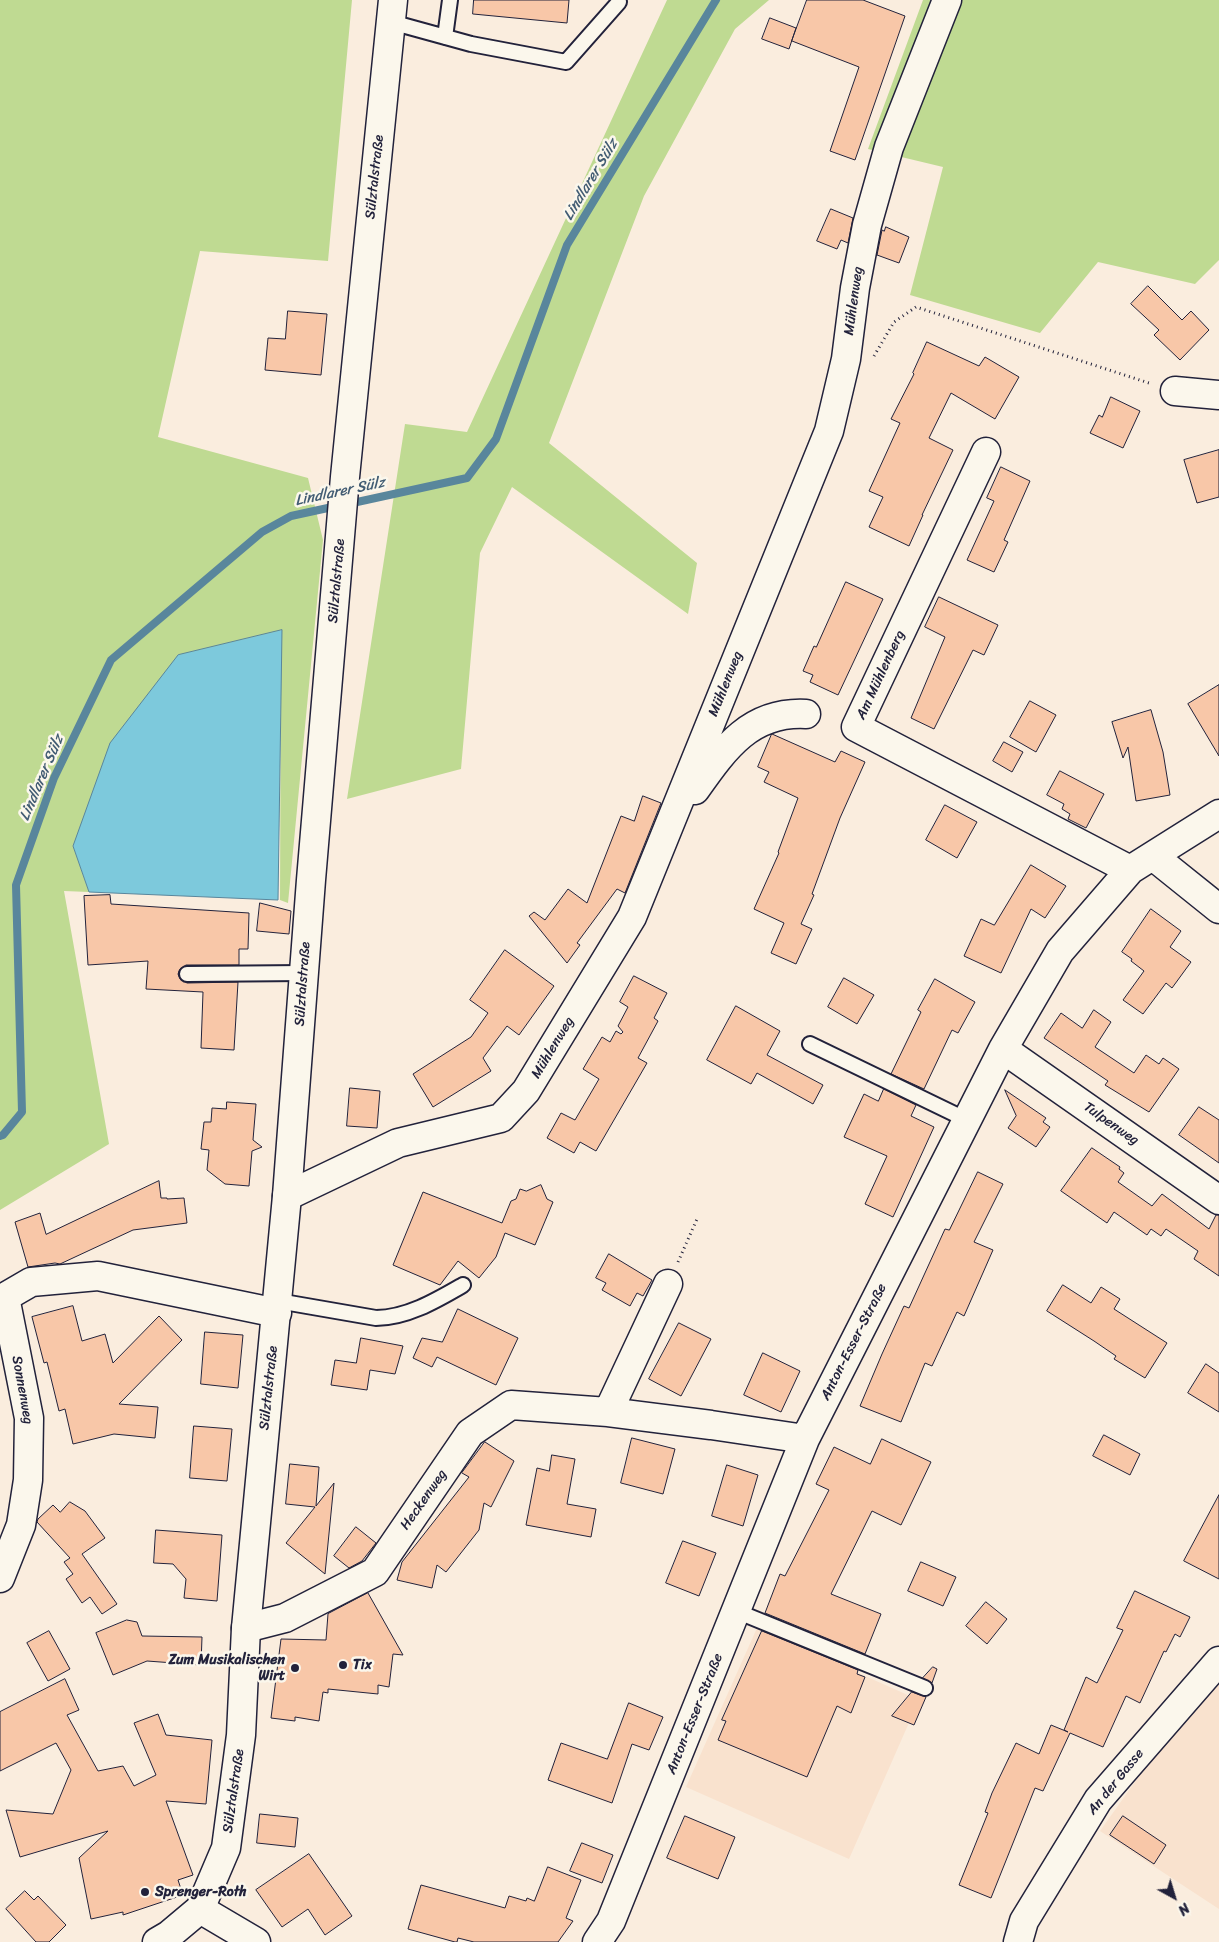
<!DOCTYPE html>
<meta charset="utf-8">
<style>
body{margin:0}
#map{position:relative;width:1219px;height:1942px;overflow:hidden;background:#faedde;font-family:Sriracha,sans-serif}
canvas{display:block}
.north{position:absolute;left:1149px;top:1872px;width:50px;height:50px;-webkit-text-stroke:4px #fbf7ec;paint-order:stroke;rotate:141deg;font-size:14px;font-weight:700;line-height:20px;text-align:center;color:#22223b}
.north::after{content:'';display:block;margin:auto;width:18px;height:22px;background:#22223b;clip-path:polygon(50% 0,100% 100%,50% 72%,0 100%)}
</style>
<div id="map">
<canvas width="1219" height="1942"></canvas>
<div class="north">N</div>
</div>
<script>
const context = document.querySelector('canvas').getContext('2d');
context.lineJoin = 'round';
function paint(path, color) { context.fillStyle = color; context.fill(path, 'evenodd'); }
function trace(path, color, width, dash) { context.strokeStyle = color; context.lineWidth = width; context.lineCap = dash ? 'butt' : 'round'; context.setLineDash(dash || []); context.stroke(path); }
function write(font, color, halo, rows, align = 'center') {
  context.font = font + ' Sriracha,sans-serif'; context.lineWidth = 5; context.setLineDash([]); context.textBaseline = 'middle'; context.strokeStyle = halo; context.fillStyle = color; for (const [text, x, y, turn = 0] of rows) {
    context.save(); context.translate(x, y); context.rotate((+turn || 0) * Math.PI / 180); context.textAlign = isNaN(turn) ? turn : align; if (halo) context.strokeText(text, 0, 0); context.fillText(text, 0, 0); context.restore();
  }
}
const built = new Path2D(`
 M757 1628 919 1700 849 1859 686 1787Z
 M1219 1664V1909L1100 1831Z`);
const green = new Path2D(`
 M0 0H352L328 261 200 251 158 437 308 478 323 540 288 903 280 900 281 630 73 845 89 892 64 891 109 1144 0 1210Z
 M667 0H769L735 29 644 196 549 443 697 563 688 614 512 487 480 553 461 769 347 799 405 424 467 432Z
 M923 0H1219V260L1195 284 1098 262 1040 333 910 295 943 167 868 149Z`);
const water = new Path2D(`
 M282 630 278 900 89 892 73 846 110 743 178 655Z`);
const stream = new Path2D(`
 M348 504 467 478 496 439 567 245 716 0
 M0 1136 3 1135 22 1112 16 885 54 778 111 660 262 532 291 516 337 506`);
const building = new Path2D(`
 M474 0H569L567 23 473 14Z
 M807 0H863L905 16 855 160 830 151 859 67 792 41Z
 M770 18 796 28 789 49 762 39Z
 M831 209 853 218 848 243 841 240 837 249 817 241Z
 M886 227 909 237 899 263 877 255 882 230 884 231Z
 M1148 286 1182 320 1191 311 1209 330 1180 360 1154 335 1159 330 1131 304Z
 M288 311 327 314 321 375 265 370 268 338 285 339Z
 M927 342 979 366 985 357 1019 377 995 419 951 393 929 438 953 450 922 515H923L909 546 869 527 883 497 869 491 900 423 891 419 914 374 913 373Z
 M1111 397 1140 411 1123 448 1090 433 1099 415 1102 417Z
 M1219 450V497L1197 503 1184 460Z
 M1001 467 1030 481 1004 540 1008 542 994 572 967 560 994 501 987 498Z
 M846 582 883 599 838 695 810 682 813 675 803 671 814 646 816 647Z
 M939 597 998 625 984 655 973 650 934 729 911 718 945 637 925 627Z
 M1219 685V756L1188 704Z
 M1030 701 1056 715 1036 752 1010 737Z
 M1151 710 1163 752 1170 795 1136 801 1128 747 1123 758 1112 722Z
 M772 734 835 762 841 751 865 762 840 818 812 894 814 895 801 924 812 929 796 964 771 953 784 923 754 909 779 853 778 852 798 798 764 782 769 772 758 767Z
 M1004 742 1023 752 1012 772 993 761Z
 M1060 771 1104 794 1086 828 1068 819 1070 814 1062 809 1064 804 1047 795Z
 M643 796 661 803 625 893 617 889 577 943 580 945 567 963 529 916 534 912 545 920 568 889 587 903 621 816 634 821Z
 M945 805 977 822 957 858 926 840Z
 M1031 865 1066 886 1045 918 1031 909 1001 973 964 956 981 919 994 925Z
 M110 895 111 904 249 913 248 949H239V965H186L180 969 178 974 180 979 187 983 238 982 234 1050 201 1048 203 992 146 989 148 961 88 965 84 896Z
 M260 903 291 911 289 934 257 931Z
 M1151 909 1181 931 1170 947 1191 962 1172 988 1166 983 1143 1014 1123 1000 1144 971 1131 961 1132 959 1122 952Z
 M505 950 554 986 519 1035 507 1026 483 1058 491 1071 433 1107 413 1074 471 1037 488 1013 470 1000Z
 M634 976 667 993 654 1018 658 1021 638 1058 647 1063 596 1151 580 1142 574 1153 547 1138 561 1113 575 1120 599 1079 583 1069 602 1037 610 1042 616 1031 621 1034 623 1032 618 1026 628 1007 620 1002Z
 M844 978 874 995 857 1024 828 1007Z
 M935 979 975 1002 958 1033 952 1030 924 1089 891 1074 921 1012 918 1010Z
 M736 1006 780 1031 767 1055 823 1085 813 1104 757 1073 751 1084 707 1060Z
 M1094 1010 1111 1022 1095 1047 1134 1073 1146 1055 1159 1064 1163 1058 1179 1069 1149 1112 1105 1085 1108 1081 1044 1038 1061 1013 1082 1028Z
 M350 1088 380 1091 377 1128 347 1126Z
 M884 1089 916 1105 911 1116 934 1127 893 1217 865 1204 887 1156 844 1137 864 1094 878 1101Z
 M1005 1090 1046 1118 1043 1122 1050 1127 1036 1147 1008 1128 1016 1116Z
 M227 1102 256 1104 253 1140 262 1147 252 1151 249 1186 225 1184 207 1170 209 1150 201 1149 204 1122H211L212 1108 226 1109Z
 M1199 1107 1219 1120V1163L1179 1135Z
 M1092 1148 1120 1167 1119 1169 1124 1173 1118 1182 1152 1206 1162 1194 1209 1229 1216 1215H1219V1276L1194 1259 1198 1251 1166 1229 1161 1236 1151 1229 1147 1235 1114 1212 1107 1223 1061 1191Z
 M978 1172 1003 1184 974 1242 993 1250 964 1316 957 1312 932 1366 925 1363 901 1422 860 1406 882 1354 904 1306 909 1308 945 1229 949 1230Z
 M159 1181 161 1198H167V1199L184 1198 187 1223 133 1230 60 1264 55 1263 28 1267 15 1222 40 1213 46 1234Z
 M541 1185 547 1199 553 1202 535 1245 505 1233 496 1257 479 1278 458 1261 440 1285 393 1265 423 1192 502 1223 511 1201 516 1199 520 1189 526 1191Z
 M609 1254 652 1280 643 1296 637 1293 630 1306 602 1290 606 1283 596 1278Z
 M1063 1285 1091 1303 1101 1287 1120 1299 1114 1309 1167 1343 1145 1378 1114 1359 1116 1356 1094 1341 1047 1311Z
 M73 1306 82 1341 105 1334 113 1363 159 1316 182 1340 119 1404 158 1407 155 1438 114 1434 73 1444 65 1409 59 1411 47 1362 44 1363 32 1317Z
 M458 1309 518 1338 496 1385 437 1357 432 1367 413 1358 422 1338 442 1342Z
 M679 1323 711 1339 681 1396 649 1379Z
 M205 1332 243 1335 238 1388 201 1384Z
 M361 1338 403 1346 395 1374 370 1370 367 1390 331 1385 335 1360 356 1363Z
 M763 1353 800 1371 781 1412 744 1395Z
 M1206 1364 1219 1373V1412L1188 1393Z
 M194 1426 232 1429 227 1481 190 1478Z
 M1104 1435 1140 1454 1130 1475 1093 1456Z
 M632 1438 675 1449 663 1494 621 1483Z
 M882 1439 931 1462 901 1525 872 1511 831 1594 881 1614 865 1654 765 1613 780 1574 785 1576 829 1490 816 1484 834 1447 870 1464Z
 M485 1442 514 1461 491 1507 484 1503 479 1530 446 1572 437 1565 432 1588 397 1580 402 1562 469 1477 462 1473Z
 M552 1455 575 1459 567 1504 596 1509 591 1537 526 1525 537 1468 549 1471Z
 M290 1464 319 1467 316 1506 334 1483 325 1574 286 1543 315 1507 286 1504Z
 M727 1465 758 1475 743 1526 712 1516Z
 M1219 1495V1579L1184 1561Z
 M70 1502 85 1511 105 1538 82 1554 117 1604 102 1614 90 1597 82 1603 66 1579 73 1574 64 1562 70 1558 37 1522 38 1519 53 1505 60 1512Z
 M356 1527 376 1543 362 1561 349 1568 334 1556Z
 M156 1530 222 1535 217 1601 184 1598 186 1579 173 1564 154 1563Z
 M683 1541 716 1553 699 1596 666 1583Z
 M921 1562 956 1577 943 1606 908 1591Z
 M1135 1591 1190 1617 1180 1637 1175 1634 1166 1652 1164 1651 1140 1703 1126 1696 1103 1747 1070 1733 1043 1791 1035 1788 991 1898 959 1885 988 1813 985 1812 992 1793 1016 1743 1039 1754 1051 1725 1068 1732 1064 1730 1086 1677 1097 1683 1123 1630 1117 1628Z
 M368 1593 403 1655 393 1654 389 1687 378 1685V1694L328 1689V1693L323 1692 319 1721 295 1717V1721L271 1718 281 1639 326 1640 328 1614Z
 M986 1602 1007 1619 987 1644 966 1626Z
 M127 1620 137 1622 142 1636 202 1637 201 1665 147 1661 113 1675 96 1633Z
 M49 1631 70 1669 48 1681 27 1643Z
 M762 1631 858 1670 857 1674 865 1677 851 1713 837 1706 807 1777 718 1740 726 1721 722 1720Z
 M933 1667 937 1669 932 1683 923 1678Z
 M65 1679 79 1710 67 1715 98 1771 123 1766 134 1786 156 1775 134 1723 158 1714 166 1735 212 1740 206 1804 166 1801 193 1875 178 1880 183 1895 123 1915V1912L91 1919 79 1858 108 1831 20 1857 6 1810 53 1814 71 1770 56 1743 0 1771V1712Z
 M912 1692 926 1697 914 1725 892 1716Z
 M629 1703 663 1717 649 1750 632 1744 612 1803 548 1780 561 1743 607 1759Z
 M260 1814 298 1818 295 1847 257 1843Z
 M685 1816 735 1837 718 1879 667 1858Z
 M1123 1816 1166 1845 1154 1864 1110 1835Z
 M582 1843 613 1855 602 1883 570 1871Z
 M309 1854 352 1916 325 1935 308 1909 282 1927 256 1890Z
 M548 1867 581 1880 566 1918 573 1921 558 1942H474L458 1938 457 1942H455L408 1929 421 1885 505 1908 509 1896 526 1901 527 1898 534 1901Z
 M25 1891 34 1900 38 1896 66 1925 49 1942H36L6 1909Z`);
const path = new Path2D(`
 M874 356 894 322 916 307 1152 384
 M678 1262 697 1219`);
const lane = new Path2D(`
 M391 22 471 44 566 62 619 2
 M445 37 450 0
 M187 974 304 973
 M810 1044 967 1120
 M278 1301 376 1318C407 1318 437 1300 463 1285
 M736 1611 925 1688`);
const street = new Path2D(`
 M1175 391 1219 395
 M986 452 856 727 1130 870
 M695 790C724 749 750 711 806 714
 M1153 856 1219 909
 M1003 1049 1219 1200
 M287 1196 398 1143 501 1118 526 1091 632 917 829 431 846 359 855 288 867 225 889 147 947 0
 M5 1297 31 1282 98 1276 277 1313
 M608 1412 668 1284
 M0 1578 21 1525 28 1480 29 1418 5 1297
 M246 1628 285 1618 375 1572 470 1433 511 1405 608 1412 711 1425 805 1439
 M200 1909 256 1942
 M597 1942 611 1921 805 1439 1003 1049 1060 951 1130 870 1219 814
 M1018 1942 1024 1921 1098 1800 1219 1661`);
const secondary = new Path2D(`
 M157 1942 169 1935 200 1909 226 1848 241 1735 246 1628 287 1196 311 880 345 477 393 0`);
const markers = [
 [343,1665,5,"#22223b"],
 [295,1668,5,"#22223b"],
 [145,1892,5,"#22223b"]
];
const streetNames = [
 ["Sülztalstraße",375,177,-84],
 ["Mühlenweg",854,301,-82],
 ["Sülztalstraße",337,581,-85],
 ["Am Mühlenberg",881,675,-65],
 ["Mühlenweg",726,684,-68],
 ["Sülztalstraße",303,984,-86],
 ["Mühlenweg",553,1048,-59],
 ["Tulpenweg",1111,1124,35],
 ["Anton-Esser-Straße",854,1342,-63],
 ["Sülztalstraße",269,1388,-84],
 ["Sonnenweg",22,1390,80],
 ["Heckenweg",424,1500,-55],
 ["Anton-Esser-Straße",695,1714,-68],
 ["An der Gasse",1116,1782,-51],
 ["Sülztalstraße",234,1791,-82]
];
const poiNames = [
 ["Zum Musikalischen",285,1660,"right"],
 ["Wirt",285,1676,"right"],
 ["Tix",353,1665],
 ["Sprenger-Roth",155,1892]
];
const waterNames = [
 ["Lindlarer Sülz",591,180,-59],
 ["Lindlarer Sülz",340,492,-12],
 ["Lindlarer Sülz",42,778,-67]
];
paint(built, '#f9e2ce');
paint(green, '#bfda92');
paint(water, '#7dc9dc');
trace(water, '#59869c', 1);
trace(stream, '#59869c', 8);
paint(building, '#f8c7a8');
trace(building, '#22223b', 1);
trace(lane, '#22223b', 18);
trace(street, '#22223b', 31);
trace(secondary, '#22223b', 31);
trace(path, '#22223b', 3, [1, 4]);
trace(lane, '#fbf7ec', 14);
trace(street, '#fbf7ec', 28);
trace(secondary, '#fbf7ec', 28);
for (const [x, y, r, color] of markers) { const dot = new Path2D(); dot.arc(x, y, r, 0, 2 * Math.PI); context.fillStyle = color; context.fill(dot); trace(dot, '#fbf7ec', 2); }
write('14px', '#22223b', '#fbf7ec', streetNames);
write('bold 14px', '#22223b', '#fbf7ec', poiNames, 'left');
write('italic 15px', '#425c73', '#fbf7ec', waterNames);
</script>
